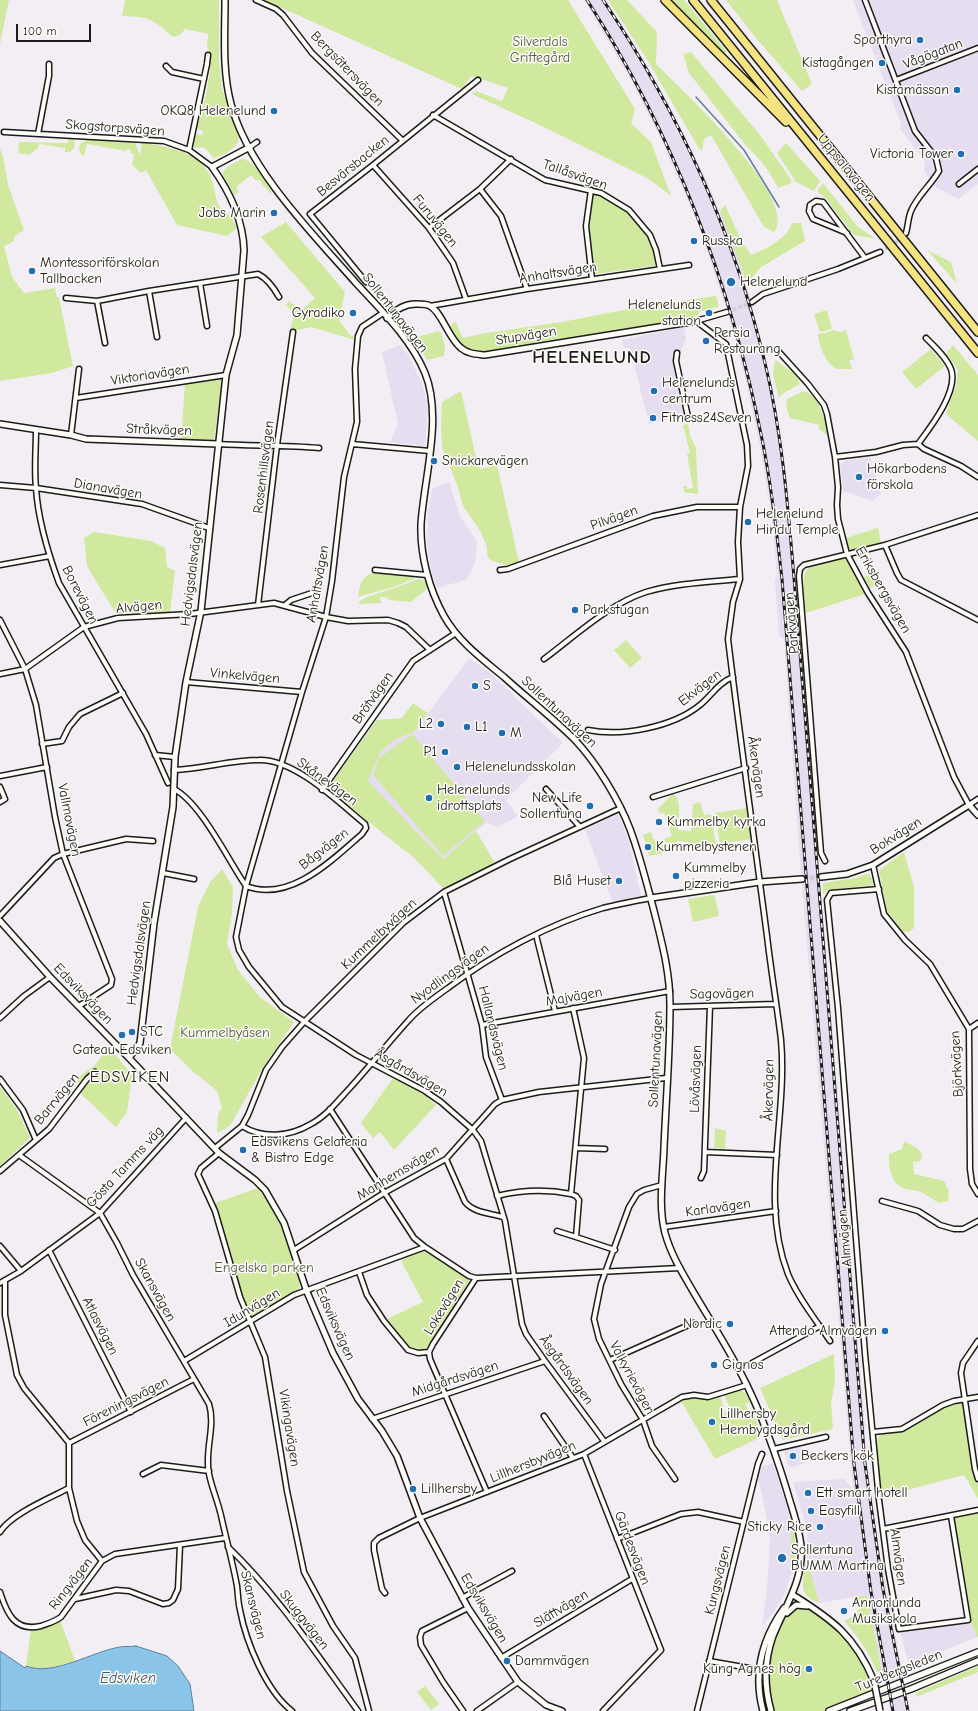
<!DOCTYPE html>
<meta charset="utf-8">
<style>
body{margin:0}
#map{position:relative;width:978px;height:1711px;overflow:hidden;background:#f3eef4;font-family:"Comic Neue",sans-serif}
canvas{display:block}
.scale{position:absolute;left:16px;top:24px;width:75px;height:18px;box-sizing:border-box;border:2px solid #1c1c1c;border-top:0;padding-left:5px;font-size:12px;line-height:14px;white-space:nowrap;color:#1c1c1c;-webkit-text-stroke:3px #fdfcf7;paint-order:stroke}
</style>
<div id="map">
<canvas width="978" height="1711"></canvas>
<div class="scale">100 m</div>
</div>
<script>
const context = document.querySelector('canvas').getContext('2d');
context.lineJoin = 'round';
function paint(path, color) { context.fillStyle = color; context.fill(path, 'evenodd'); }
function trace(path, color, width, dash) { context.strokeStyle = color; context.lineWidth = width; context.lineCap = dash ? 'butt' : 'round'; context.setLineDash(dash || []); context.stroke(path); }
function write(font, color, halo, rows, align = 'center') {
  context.font = font + ' "Comic Neue",sans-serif'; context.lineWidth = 3; context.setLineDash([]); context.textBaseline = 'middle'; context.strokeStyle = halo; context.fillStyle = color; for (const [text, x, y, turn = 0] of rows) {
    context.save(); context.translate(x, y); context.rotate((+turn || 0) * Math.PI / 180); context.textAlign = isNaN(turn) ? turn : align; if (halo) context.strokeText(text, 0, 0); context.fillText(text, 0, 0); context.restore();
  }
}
const built = new Path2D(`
 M584 0H606L645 62 700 166 724 220 745 278 775 401 783 449 791 522 869 1478 880 1556 910 1711H890L867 1595 819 1603 807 1557V1530L793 1482 844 1479 853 1489 801 873 784 640 779 636 775 580 777 576 772 518 761 451 746 381 729 317 698 223 657 131 627 73Z
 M853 0H978V184L958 199 936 187 924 172 925 161 900 129 901 124Z
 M684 327 686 338 678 361 689 414 649 424 630 348H624L622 340Z
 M401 345 409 356 421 382 428 402 425 446 390 442 398 424 382 352Z
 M870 457 881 494 873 501 843 491 840 464 847 460Z
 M449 482 460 516 477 542 475 564 466 580 437 588 431 570 427 542 428 513 432 489Z
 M469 658 488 671 563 743 506 800 518 816 498 827 486 823 443 859 368 781 380 753 394 740 414 732Z
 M618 814 628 838 641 896 613 903 585 830Z
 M800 1445 806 1463 789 1468 784 1449Z
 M773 1463 794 1530 792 1531 790 1563 794 1565 785 1593 774 1612 762 1626 767 1588 770 1542 768 1524 758 1477 761 1467Z
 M970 1620 977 1637 909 1665 900 1630Z`);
const green = new Path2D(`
 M0 0H9L0 44Z
 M125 0H219V60L222 89 239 138C237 149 224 155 214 158 206 151 207 145 195 148L193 145 196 134 202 135 203 131 197 129C201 117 218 55 207 48L208 34 185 29 180 35 173 37C151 18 150 17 122 16Z
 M264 0H568L635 109 631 124 634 126 651 142 671 196 649 179 548 129 472 94 476 91 502 101 508 88 471 76 462 89Z
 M608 0H627L657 32 656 64C679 87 801 200 774 232L764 227 711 135 704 139 702 151 698 147 648 61Z
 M670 0H684L727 52 724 54Z
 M726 0H777L812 84 802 91 756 38Z
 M691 52 760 135 792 181 789 184 778 188C770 172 761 159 747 147L689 73 683 54Z
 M68 138 73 139C77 144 74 149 70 152H65V148L39 144 38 148 29 155 18 153 19 142 68 143Z
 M87 140 135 143 140 155 142 143C165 146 194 150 208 172 215 183 214 194 218 204 221 210 227 212 231 217 234 220 235 224 237 228L227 236 177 225 146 170 141 173 132 165 134 154 131 153V150L126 149V151L87 144 84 156 80 153 79 148 81 143Z
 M786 143 820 181 814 191 796 182 777 153Z
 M0 149 3 156 8 185 24 230 14 237V241L4 246 12 277 24 293 55 288 57 298H59L73 366 52 373 0 381Z
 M242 159C255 160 266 184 273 194L269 192 259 180H255L251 175 236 187 239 192 234 195 223 175V171L229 166Z
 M823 183 858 227 876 239 854 235 826 199 817 191Z
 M594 193C606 197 622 205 632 214 641 224 662 253 654 266L595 274C590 248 586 218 594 193Z
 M725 205 742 242 751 255C766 249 787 239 792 223H801L805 241 761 267 752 278H745L720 211Z
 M286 222 345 292 339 320 349 334 354 337 355 340 311 327 289 332 295 314 286 305 289 301 301 311 315 298 261 237Z
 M927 250 951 262 957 284Z
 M716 296 719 307 700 311 695 319 483 354 461 345 449 328 455 321 463 338 480 334 562 322 644 306Z
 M827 310 832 329 820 332 814 314Z
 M834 330 840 332 846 330 854 359 849 361 852 368 851 369H836C825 362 819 346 818 334L825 333Z
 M438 331 441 333C444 341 446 348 444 356L427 360 414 338Z
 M953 345 978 375V441L946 414 956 386 958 370 946 353Z
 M931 349 945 366 916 389 902 372Z
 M775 360C784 367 797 372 800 384L782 394 779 398 773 374Z
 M222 378 214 441 181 439 185 384Z
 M461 391 478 466 480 469 497 465 519 562 509 566C501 563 495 563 488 558L486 544 479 529 463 506 458 487 442 447 441 428 442 402Z
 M804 391C822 395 827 431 830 446L827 435 819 429V425L790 418 786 407 787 399Z
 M688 424 690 436 696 448 698 493 697 495 693 493H685L683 486H687V489L693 488 687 454 690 453 683 425Z
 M878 528 881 543 852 551 848 547 846 538Z
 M94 532 151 541 165 548 167 567 175 571 170 612 116 614 87 566 84 538Z
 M846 558 865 594 806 613C802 565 798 567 846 558Z
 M372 573 414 576V579L393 587 358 597C360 585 361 578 372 573Z
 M874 574 878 584 870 588 864 577Z
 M419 579 425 581 427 589 411 602 389 600 386 597H380L381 603 359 604V602L365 598Z
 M626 640 642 658 630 668 614 650Z
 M413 703 428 713 414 732 394 740 380 753 368 781 443 859 476 831 495 863 444 889 413 857 327 789 377 720 402 718Z
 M412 734 485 821 443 856 373 775 379 758Z
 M673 793C683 802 678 818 678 830L691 831 693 804 700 802 704 815 711 814 716 845 687 850 688 842 677 841V844L663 853 649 856 643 835 651 832 653 839 657 842 672 836 664 812 660 814 658 809Z
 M748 808 752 839 720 844 715 813Z
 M904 852 914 887V928L909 932H903L887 911 879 870Z
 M222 869 233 887 232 913 227 944 238 970 260 997 294 1022 262 1069 230 1126 217 1133 218 1114 222 1108 217 1091 191 1070 170 1049 198 907 210 882Z
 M866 874H869L874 882 873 885 828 890 823 895V883L856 878Z
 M714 895 716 900 719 916 693 922 688 899Z
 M109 1047 132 1075 127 1112 116 1127 81 1094 77 1078 95 1065Z
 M393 1078 424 1093 436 1105 394 1150 380 1132 373 1138 361 1123Z
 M0 1087 16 1108 30 1138 0 1166Z
 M715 1128 726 1131 725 1149 714 1148Z
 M904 1141 917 1148 922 1154 921 1161 913 1162 914 1174 944 1181 949 1191 948 1201 940 1203C932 1200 926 1193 918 1191 914 1190 909 1190 905 1189 890 1183 889 1168 889 1154L902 1149Z
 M258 1188C277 1212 298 1257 300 1288L252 1318 250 1317 239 1290 215 1203Z
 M423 1250 431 1252 470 1279 431 1344C424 1351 419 1350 411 1348L387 1319 423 1302 402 1263V1259Z
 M834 1354 835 1381 831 1403 833 1429 783 1440 760 1388Z
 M740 1390 746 1393 750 1402 745 1404 749 1412 753 1410 761 1437 715 1459 681 1401C694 1396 707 1400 720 1396L725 1413 731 1410 724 1395Z
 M963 1403 973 1469 978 1485V1499L964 1475 881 1497 877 1442 880 1434 902 1432 946 1406Z
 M978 1511V1637H977L970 1620 953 1518 956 1516Z
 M794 1530 796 1552 794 1565 790 1563 791 1533Z
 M807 1557 819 1603C795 1595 804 1577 807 1557Z
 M867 1595 882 1672H877C869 1652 859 1637 844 1621L855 1615 859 1609 857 1597Z
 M796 1607C832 1609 866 1659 872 1692L823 1711H774C764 1683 769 1624 796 1607Z
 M60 1620 75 1661C59 1665 42 1673 26 1666L31 1629 55 1624Z
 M978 1666V1672L916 1697 915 1693Z
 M425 1686 439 1704 431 1710 417 1692Z`);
const water = new Path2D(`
 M136 1646 167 1656 178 1666 190 1684 194 1711H0V1651L25 1668 26 1666C53 1677 93 1651 120 1647 125 1646 131 1647 136 1646Z`);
const stream = new Path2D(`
 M696 97 744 150 779 207`);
const minorTunnel = new Path2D(`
 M880 252 894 244 906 233
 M727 312 752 302`);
const tertiaryTunnel = new Path2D(`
 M802 879 821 877`);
const minor = new Path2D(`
 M256 0 276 9 283 15 312 53 402 140
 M865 0 915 131 936 158 939 171C931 185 917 196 911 211 908 218 908 226 906 233
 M166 66 172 72 204 79
 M896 80 978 48
 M433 115 545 180 601 193 629 210 650 235 656 250 660 269
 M4 132 164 141 189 150 212 167
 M38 134 49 76V64
 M250 147 257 142
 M189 150 207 64 208 55
 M373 165 429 228 453 263 466 299
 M959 184 978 169
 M480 189 501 216 527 289
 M591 190 586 226 592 279
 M429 228 480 189 511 159
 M847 233 813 219 809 211 810 205 816 201 823 202 865 258
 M366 282 310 214 373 165 478 80
 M200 283 207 326
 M149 291 157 337
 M66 298 97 301 149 291 258 274C268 279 274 288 279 297
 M97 301 105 343
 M752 302 763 294 838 269 880 252
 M430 306 527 289 689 265
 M383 313 362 327 358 336 355 369 357 422 344 477 332 581 326 617 302 692 246 886 236 937 239 950 249 967 282 1007 356 1055 425 1091 441 1102 473 1130 481 1141 505 1221 522 1324 526 1334 545 1361 604 1441
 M696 321 726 344 747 445 748 466 740 507 738 542 740 579 733 602 728 639C740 738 754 837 767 936 771 971 777 1006 781 1040 788 1117 759 1199 788 1274 798 1298 816 1320 830 1341
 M696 321 727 312
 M677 353 676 361 688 417
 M780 353 808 384 824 405 827 414 835 457 838 487 837 505 838 519 847 554 868 593 906 652 954 777 969 805 978 799
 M76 398 226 375
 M36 430C36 449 34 469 36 488 38 521 48 553 59 583L146 734 168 783
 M71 435 79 369
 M218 444C252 446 285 445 319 448
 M352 444 430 451
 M918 444C930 428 959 391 951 369 946 357 935 347 926 338
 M835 457 876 452 903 445 918 444 924 449 961 466 978 477
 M0 485 36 488 142 504 209 528
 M885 545 897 573 901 580 978 620
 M0 565 50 556
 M375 570 427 575
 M500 570 508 569 653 516 697 507H740
 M258 605 277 445 293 332
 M285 605 291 600 315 592
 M0 620 25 669 36 705 55 817 63 854 112 979 111 985 79 1006
 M544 659C575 636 609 604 646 592 676 583 709 582 740 579
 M0 674 25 669 84 627 118 618 190 614 274 603 326 617 348 621 388 620 398 623 406 627 430 650
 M186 682 302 692
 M588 730C622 737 673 727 700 705 712 695 718 683 733 677
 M42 744 62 741 69 727 80 714 123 693
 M155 755 175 757
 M174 770C203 769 230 760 259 760 295 759 338 802 365 824L366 828 362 834C332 860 290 903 246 886
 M0 776 47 767
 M0 787 5 799 0 802
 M174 789C201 803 228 860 246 886
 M546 789 580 827
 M322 790 413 661 456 633
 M653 797 746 768
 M825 861 821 853 799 576 800 569 804 565 885 545 978 515
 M873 865 884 914 905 940 930 964 969 1029 970 1169 972 1184 978 1194
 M163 873 194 879
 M879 889 831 893 827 900 838 1008 865 1354 879 1500 888 1569 899 1629 968 1620 951 1516
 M444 892 482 1025 486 1057 502 1100
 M0 916 54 858 63 854 126 839 153 841
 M536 935 555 1011
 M670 1007 775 1004
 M0 1018 24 996 50 977
 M482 1025 670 991
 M969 1029 978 1023
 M0 1079 23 1110 36 1140
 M330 1109 414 1238 425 1247 469 1276 476 1278
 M242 1126C263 1139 289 1137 311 1124 326 1116 337 1102 348 1090 369 1067 388 1043 408 1021 419 1008 434 998 448 988 493 954 549 924 603 908 619 904 635 901 651 898
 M215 1148 242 1126 248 1115 266 1070 282 1047 304 1022 403 923 444 892 510 859 621 808
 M576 1148 605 1149
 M705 1152 777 1155
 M219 1153 201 1168 198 1174 215 1211 240 1297 265 1357 287 1491 304 1572 333 1626 355 1658 369 1711
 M19 1155 100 1213 117 1243 133 1275 209 1404C216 1427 204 1451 209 1474 212 1489 219 1504 222 1520 227 1542 233 1564 237 1586 238 1594 238 1602 240 1610 246 1642 266 1691 292 1711
 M446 1159 465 1202C474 1213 490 1213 503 1217
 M0 1171 49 1129 87 1079 95 1072
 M701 1178 704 1171 710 1006
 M662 1185 644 1190 637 1194 629 1207 601 1284 594 1319 599 1339 621 1384 643 1420 652 1446 675 1479
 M571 1194 584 1058 573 1008
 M497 1196C522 1190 546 1189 571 1194L576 1196 579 1200 576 1237 615 1250
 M882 1201 918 1211 940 1225 954 1229H963L978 1221
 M664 1227 776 1211
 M557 1231 576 1237
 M0 1246 21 1271
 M49 1250 131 1412
 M294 1250 384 1193 446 1159 495 1104 502 1100 539 1092 666 1078
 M359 1272 367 1295 384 1321 408 1350 418 1353 429 1352
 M5 1280V1315L17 1375 24 1388 69 1443V1488L77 1521 85 1540 102 1561
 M0 1283 21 1271 100 1213 186 1118
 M978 1341 963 1363 961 1373 975 1469 978 1479
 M610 1360 693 1323
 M184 1361 294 1295 425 1247
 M752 1363 820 1326
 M544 1416 573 1458
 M372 1419 545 1361
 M873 1432 902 1429 943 1405 954 1401 978 1397
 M69 1443 194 1379
 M774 1449 826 1437
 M584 1454 661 1650 603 1711
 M143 1474 161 1465 209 1471
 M487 1492 430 1359 429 1352 433 1344 476 1278 680 1268
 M883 1529 978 1510
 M0 1532C11 1514 50 1498 69 1488
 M617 1539 681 1514 698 1512 744 1522
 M228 1547C278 1595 317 1655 358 1711
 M0 1592C7 1614 15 1632 41 1626 49 1623 54 1622 61 1617L102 1561 115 1554 225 1538
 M385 1593 382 1589 374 1550V1543L379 1538 420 1518 584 1454 682 1397 694 1395 708 1397 747 1385
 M462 1598 512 1571
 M75 1599 116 1590 129 1591 163 1604 169 1603 173 1600 178 1589 180 1545
 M501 1658 632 1579
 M709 1661 766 1671
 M463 1711 443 1682 421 1645 420 1637 422 1631 468 1608
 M477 1711 518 1682
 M697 1711 758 1464 762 1454`);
const tertiary = new Path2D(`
 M225 0C225 35 222 70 231 104 248 169 312 233 356 283 381 310 411 339 425 373 443 417 424 478 421 524 420 555 429 589 444 616 458 641 482 659 504 677 527 698 553 718 575 740 596 762 619 800 630 829 640 856 647 884 654 911 662 943 670 972 670 1005 670 1052 666 1100 664 1148 663 1176 658 1206 665 1233 671 1255 683 1274 694 1293 707 1315 721 1337 733 1359 757 1400 773 1445 787 1491 792 1509 799 1527 801 1546 804 1580 785 1606 773 1636 764 1661 764 1686 771 1711
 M387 318C396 310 405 303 418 304 421 304 427 304 430 306 442 312 448 338 461 348 468 354 476 354 485 355L696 321
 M0 424 71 435 86 439 218 444
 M821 877 847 874 873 865 969 805 978 815
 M651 898 760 882 802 879
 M0 921 50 977 129 1058 219 1153 255 1180 265 1190 284 1223 307 1292 333 1353 358 1399 382 1431 397 1456 420 1518 468 1608 518 1682 546 1705 562 1711
 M129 1058 140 1043 154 923 173 807 175 757 186 682 201 611 226 375 237 335 244 250C243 220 230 192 212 167L250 147
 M793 1595C833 1620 855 1636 874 1681
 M787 1613 796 1605 807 1606
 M763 1711C753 1674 762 1639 784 1608`);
const secondary = new Path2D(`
 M829 1711 978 1652
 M850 1711 911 1689 978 1661`);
const motorway = new Path2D(`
 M665 0 786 122
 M693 0 978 353
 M711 0 978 332`);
const rail = new Path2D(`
 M587 0C674 135 732 287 763 444 772 489 777 534 782 579L854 1464 871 1592 893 1711
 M603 0C678 111 734 233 765 363 782 433 788 506 794 578L865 1464 883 1589 908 1711`);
const tertiaryBridge = new Path2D(`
 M874 1681 880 1711`);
const markers = [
 [920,40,4,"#1f6fb2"],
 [882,63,4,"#1f6fb2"],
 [957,90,4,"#1f6fb2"],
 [274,111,4,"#1f6fb2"],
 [961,154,4,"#1f6fb2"],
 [274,213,4,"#1f6fb2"],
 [694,241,4,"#1f6fb2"],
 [32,271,4,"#1f6fb2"],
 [731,282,5,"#1f6fb2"],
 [353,313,4,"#1f6fb2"],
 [709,313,4,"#1f6fb2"],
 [706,341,4,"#1f6fb2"],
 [654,391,4,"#1f6fb2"],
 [653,418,4,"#1f6fb2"],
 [434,461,4,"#1f6fb2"],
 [859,477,4,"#1f6fb2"],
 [748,522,4,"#1f6fb2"],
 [575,610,4,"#1f6fb2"],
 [475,686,4,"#1f6fb2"],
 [441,724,4,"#1f6fb2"],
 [467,727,4,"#1f6fb2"],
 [502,733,4,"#1f6fb2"],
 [445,752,4,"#1f6fb2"],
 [457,767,4,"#1f6fb2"],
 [429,798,4,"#1f6fb2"],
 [590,806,4,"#1f6fb2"],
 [659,822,4,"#1f6fb2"],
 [648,847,4,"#1f6fb2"],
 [676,876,4,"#1f6fb2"],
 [619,881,4,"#1f6fb2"],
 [132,1032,4,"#1f6fb2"],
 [122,1035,4,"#1f6fb2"],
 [243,1150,4,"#1f6fb2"],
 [730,1324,4,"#1f6fb2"],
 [885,1331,4,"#1f6fb2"],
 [714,1365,4,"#1f6fb2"],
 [712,1422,4,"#1f6fb2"],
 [793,1456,4,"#1f6fb2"],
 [413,1489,4,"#1f6fb2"],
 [808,1493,4,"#1f6fb2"],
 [811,1511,4,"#1f6fb2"],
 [820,1527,4,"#1f6fb2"],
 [782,1558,5,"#1f6fb2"],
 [844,1611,4,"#1f6fb2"],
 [507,1661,4,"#1f6fb2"],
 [809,1669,4,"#1f6fb2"]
];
const poiNames = [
 ["Sporthyra",912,40,"right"],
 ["Kistagången",874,63,"right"],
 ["Kistamässan",949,90,"right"],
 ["OKQ8 Helenelund",266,111,"right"],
 ["Victoria Tower",953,154,"right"],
 ["Jobs Marin",266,213,"right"],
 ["Russka",702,241],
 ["Montessoriförskolan",40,263],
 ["Tallbacken",40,279],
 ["Helenelund",740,282],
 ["Helenelunds",701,305,"right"],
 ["station",701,321,"right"],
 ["Gyradiko",345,313,"right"],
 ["Persia",714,333],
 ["Restaurang",714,349],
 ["Helenelunds",662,383],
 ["centrum",662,399],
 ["Fitness24Seven",661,418],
 ["Snickarevägen",442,461],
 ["Hökarbodens",867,469],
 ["förskola",867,485],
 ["Helenelund",756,514],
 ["Hindu Temple",756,530],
 ["Parkstugan",583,610],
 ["S",483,686],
 ["L2",433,724,"right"],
 ["L1",475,727],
 ["M",510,733],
 ["P1",437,752,"right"],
 ["Helenelundsskolan",465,767],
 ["Helenelunds",437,790],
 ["idrottsplats",437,806],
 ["New Life",582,798,"right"],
 ["Sollentuna",582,814,"right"],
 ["Kummelby kyrka",667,822],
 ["Kummelbystenen",656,847],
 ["Kummelby",684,868],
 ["pizzeria",684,884],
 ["Blå Huset",611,881,"right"],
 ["STC",140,1032],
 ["Gateau Edsviken",122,1050,"center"],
 ["Edsvikens Gelateria",251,1142],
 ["& Bistro Edge",251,1158],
 ["Nordic",722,1324,"right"],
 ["Attendo Almvägen",877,1331,"right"],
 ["Gignos",722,1365],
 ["Lillhersby",720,1414],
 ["Hembygdsgård",720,1430],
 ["Beckers kök",801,1456],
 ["Lillhersby",421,1489],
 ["Ett smart hotell",816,1493],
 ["Easyfill",819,1511],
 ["Sticky Rice",812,1527,"right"],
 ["Sollentuna",791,1550],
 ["BUMM Martina",791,1566],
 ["Annorlunda",852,1603],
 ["Musikskola",852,1619],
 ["Dammvägen",515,1661],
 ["Kung Agnes hög",801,1669,"right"]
];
const parkNames = [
 ["Silverdals",540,42],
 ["Griftegård",540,58],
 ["Kummelbyåsen",225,1033],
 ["Engelska parken",264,1268]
];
const streetNames = [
 ["Vågögatan",933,54,-21],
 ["Bergsätersvägen",347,69,46],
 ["Skogstorpsvägen",115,128,4],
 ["Besvärsbacken",353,166,-39],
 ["Uppsalavägen",846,168,51],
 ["Tallåsvägen",575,175,19],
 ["Furuvägen",435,221,51],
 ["Anhaltsvägen",558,273,-9],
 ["Sollentunavägen",395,313,52],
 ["Stupvägen",526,336,-9],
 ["Viktoriavägen",150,375,-9],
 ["Stråkvägen",159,430,2],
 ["Rosenhillsvägen",264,467,-83],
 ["Dianavägen",108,489,10],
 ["Pilvägen",614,518,-20],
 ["Hedvigsdalsvägen",192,574,-83],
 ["Anhaltsvägen",318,584,-80],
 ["Eriksbergsvägen",883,590,60],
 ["Borevägen",80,595,63],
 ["Alvägen",139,607,-5],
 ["Parkvägen",792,623,-95],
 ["Vinkelvägen",245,676,5],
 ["Ekvägen",700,688,-38],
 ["Brötvägen",373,698,-55],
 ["Sollentunavägen",559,712,43],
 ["Åkervägen",756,767,82],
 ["Skånevägen",327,782,36],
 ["Vallmovägen",69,820,79],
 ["Bokvägen",896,836,-32],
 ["Bågvägen",324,849,-38],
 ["Kummelbyvägen",379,934,-43],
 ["Hedvigsdalsvägen",139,953,-82],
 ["Nyodlingsvägen",450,974,-36],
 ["Edsviksvägen",83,994,46],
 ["Sagovägen",722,994,-1],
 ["Majvägen",574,997,-10],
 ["Hallandsvägen",493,1028,76],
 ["Sollentunavägen",656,1059,-87],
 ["Björkvägen",957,1064,-93],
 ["Åsgårdsvägen",411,1073,30],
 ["Lövåsvägen",696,1079,-88],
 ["Åkervägen",769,1090,-89],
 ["Barrvägen",57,1099,-51],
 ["Gösta Tamms väg",125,1167,-47],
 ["Manhemsvägen",398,1173,-31],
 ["Karlavägen",718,1208,-8],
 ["Almvägen",845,1238,-95],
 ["Skansvägen",155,1290,61],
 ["Lokevägen",444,1307,-58],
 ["Idunvägen",252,1308,-31],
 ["Edsviksvägen",335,1324,66],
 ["Atlasvägen",100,1326,63],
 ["Åsgårdsvägen",566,1370,54],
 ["Valkyrievägen",632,1378,62],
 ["Midgårdsvägen",455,1379,-18],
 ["Föreningsvägen",126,1402,-27],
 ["Vikingavägen",289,1428,81],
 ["Lillhersbyvägen",533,1462,-22],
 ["Gärdesvägen",632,1548,69],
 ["Almvägen",898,1557,82],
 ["Kungsvägen",718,1580,-76],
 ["Ringvägen",71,1584,-52],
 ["Skansvägen",253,1605,76],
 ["Edsviksvägen",484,1608,59],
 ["Slättvägen",561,1609,-31],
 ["Skuggvägen",304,1620,52],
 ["Turebergsleden",899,1671,-22]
];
const waterNames = [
 ["Edsviken",128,1679]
];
const quarterNames = [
 ["EDSVIKEN",130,1077]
];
const districtNames = [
 ["HELENELUND",592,358]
];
paint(built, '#e6ddf0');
paint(green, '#d0e99f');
paint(water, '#8ac5e9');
trace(water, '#5e8197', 1);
trace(stream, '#5e8197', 1.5);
trace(minorTunnel, '#d3ced4', 4, [4, 2]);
trace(tertiaryTunnel, '#d3ced4', 5, [5, 2.5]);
trace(minor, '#1c1c1c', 7);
trace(tertiary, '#1c1c1c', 8);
trace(secondary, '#1c1c1c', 8);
trace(motorway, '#1c1c1c', 10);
trace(minor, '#fdfcf7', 4);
trace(tertiary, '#fdfcf7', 5);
trace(secondary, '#fdfcf7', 5.5);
trace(motorway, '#f5e382', 7);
trace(rail, '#1c1c1c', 3);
trace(rail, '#fdfcf7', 1.5, [4.5]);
trace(tertiaryBridge, '#1c1c1c', 8, []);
trace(tertiaryBridge, '#fdfcf7', 5);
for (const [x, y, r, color] of markers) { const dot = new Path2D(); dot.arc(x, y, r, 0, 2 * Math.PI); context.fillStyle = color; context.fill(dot); trace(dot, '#fdfcf7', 1.5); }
write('14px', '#1c1c1c', '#fdfcf7', poiNames, 'left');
write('14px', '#525a43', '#fdfcf7', parkNames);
write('14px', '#1c1c1c', '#fdfcf7', streetNames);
write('italic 15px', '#425764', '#fdfcf7', waterNames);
context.letterSpacing = '1px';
write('16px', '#1c1c1c', '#fdfcf7', quarterNames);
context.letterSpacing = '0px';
context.letterSpacing = '1px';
write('bold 18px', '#1c1c1c', '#fdfcf7', districtNames);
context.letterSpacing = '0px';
</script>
